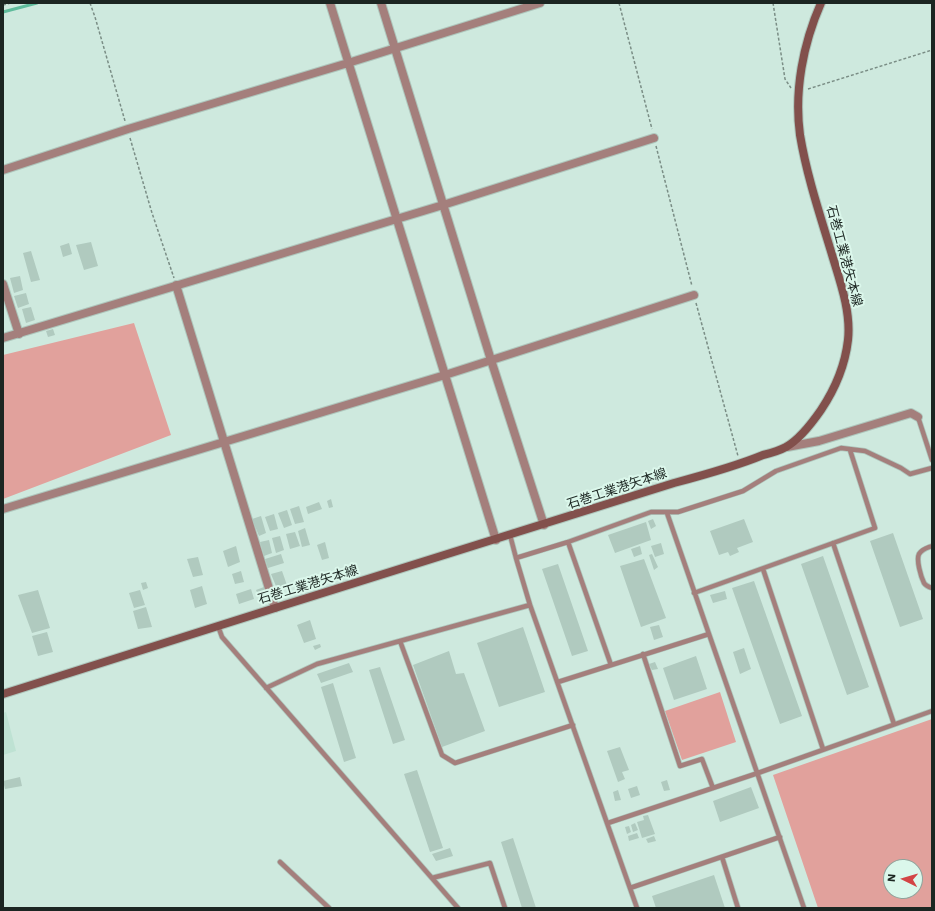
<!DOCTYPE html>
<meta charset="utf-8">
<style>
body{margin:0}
#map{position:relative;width:935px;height:911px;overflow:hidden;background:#cee9de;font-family:"Work Sans",sans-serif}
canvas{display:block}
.frame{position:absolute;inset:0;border:4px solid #1c2622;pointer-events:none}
.north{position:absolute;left:883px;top:859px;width:40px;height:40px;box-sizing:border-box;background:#dbf7eb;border:1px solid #8fa39b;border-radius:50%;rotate:275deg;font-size:11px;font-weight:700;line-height:16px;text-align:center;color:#1c2622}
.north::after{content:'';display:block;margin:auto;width:14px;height:18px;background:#d34445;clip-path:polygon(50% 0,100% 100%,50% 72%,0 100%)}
</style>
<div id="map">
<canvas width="935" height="911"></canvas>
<div class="frame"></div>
<div class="north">N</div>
</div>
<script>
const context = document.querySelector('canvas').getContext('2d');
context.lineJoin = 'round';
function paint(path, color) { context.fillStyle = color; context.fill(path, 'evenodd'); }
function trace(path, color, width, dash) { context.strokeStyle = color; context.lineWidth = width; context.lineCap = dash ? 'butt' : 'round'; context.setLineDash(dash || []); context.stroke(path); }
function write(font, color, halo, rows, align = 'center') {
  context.font = font + ' "Work Sans","Noto Sans JP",sans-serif'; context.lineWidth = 4; context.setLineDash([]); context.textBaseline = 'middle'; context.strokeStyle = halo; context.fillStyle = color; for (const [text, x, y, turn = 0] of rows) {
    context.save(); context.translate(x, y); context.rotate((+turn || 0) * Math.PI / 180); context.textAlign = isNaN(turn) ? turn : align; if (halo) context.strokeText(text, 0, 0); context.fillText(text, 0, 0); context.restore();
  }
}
const built = new Path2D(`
 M6 712 16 751 3 755V713Z`);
const green = new Path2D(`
 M134 323 171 435 3 499V355Z
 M720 692 736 742 682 760 665 711Z
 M932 719V908H818L773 775ZM891 867H915V891H891Z`);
const stream = new Path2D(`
 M3 12 37 3`);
const building = new Path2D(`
 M91 242 98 266 84 270 76 245Z
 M69 243 72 254 63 257 60 246Z
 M31 251 40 280 31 282 23 253Z
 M20 276 23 290 14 293 10 278Z
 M26 293 29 304 18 308 14 296Z
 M31 307 35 320 26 323 22 309Z
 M53 329 55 335 48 337 46 331Z
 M331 499 333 507 329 508 327 501Z
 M319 502 322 509 308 514 306 507Z
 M299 506 304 522 295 524 290 509Z
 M287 510 292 525 284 528 278 513Z
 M274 514 278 529 270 531 265 517Z
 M261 516 266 533 259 536 252 519Z
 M653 519 656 526 651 529 648 521Z
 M744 519 753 542 737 548 739 552 730 556 728 552 719 555 710 531Z
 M646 522 651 540 615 553 608 535Z
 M305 528 310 545 302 547 298 531Z
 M295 532 300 546 290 549 286 534Z
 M893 533 923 619 900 627 870 541Z
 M280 536 284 550 276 553 272 538Z
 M269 540 272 553 264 556 260 542Z
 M325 542 329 558 322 560 317 545Z
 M661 543 664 554 655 557 651 546Z
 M236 546 240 562 228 567 223 551Z
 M640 546 642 554 634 557 631 549Z
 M281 554 284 563 268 568 265 559Z
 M652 554 658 567 654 570 649 555Z
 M823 556 869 687 847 695 801 564Z
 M198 557 203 575 193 577 187 559Z
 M644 559 666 618 641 627 620 566Z
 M558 564 588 651 572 656 542 569Z
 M241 571 244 582 235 584 232 574Z
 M282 571 288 588 278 591 271 574Z
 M754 581 802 716 780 724 732 588Z
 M146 582 148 588 143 590 141 583Z
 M202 586 207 604 195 608 190 590Z
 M264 587 266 593 259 596 256 590Z
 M251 589 254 599 239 604 236 594Z
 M38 590 50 628 32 633 18 595Z
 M140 590 145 605 134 608 129 593Z
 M725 591 727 599 713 603 710 595Z
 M146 607 152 627 138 629 133 611Z
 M310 620 316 639 304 643 297 625Z
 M659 625 663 637 654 640 650 627Z
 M523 627 545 692 499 707 477 643Z
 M47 632 53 652 38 656 32 636Z
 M320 644 321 647 315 650 313 646Z
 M744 648 751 669 740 674 733 652Z
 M449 651 456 674 464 673 485 731 442 747 413 665Z
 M696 656 707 689 674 700 663 668Z
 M655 662 658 669 652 670 649 664Z
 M349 663 353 672 321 683 317 674Z
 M380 667 405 740 393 744 369 670Z
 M333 683 356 758 344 762 321 687Z
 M620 747 629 770 622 772 625 779 618 782 607 751Z
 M417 770 443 848 430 852 404 774Z
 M20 777 22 786 5 789 3 781Z
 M667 780 670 790 664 791 661 782Z
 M637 786 640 795 631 798 628 789Z
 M751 787 759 808 720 822 713 801Z
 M618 790 621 800 615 801 613 792Z
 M648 815 655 834 642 838 637 822 644 820 643 816Z
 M635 823 638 830 633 832 631 825Z
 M629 826 631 832 627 834 625 827Z
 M637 833 639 838 629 841 628 836Z
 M654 836 656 841 648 843 646 839Z
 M513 838 536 908H522L501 842Z
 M450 848 453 856 436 861 432 854Z
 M714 875 725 908H656L652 896Z`);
const path = new Path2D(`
 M90 3 95 17 125 121
 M619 3 652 129
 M773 3 785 79 791 88
 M3 5 11 3
 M808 89 932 50
 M130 138 152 213 174 278
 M656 146 692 286
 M696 303 738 456`);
const service = new Path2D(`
 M918 417 932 460
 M667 513 804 908
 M510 535 516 558
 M568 542 611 665
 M833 543 894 724
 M932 546C927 548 922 549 919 554 916 560 921 577 924 583 926 586 929 587 932 588
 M763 569 823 749
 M694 593 875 528 850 450
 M218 626 222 637 458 908
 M400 641 442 755 455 763 573 725
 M643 654 680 766 702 759 713 788
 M558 682 709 634
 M266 688 317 664 530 605
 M608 823 758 773 932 711
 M722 857 738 908
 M280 862 329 908
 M432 878 490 863 505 908
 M630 888 780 837
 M637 908 530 605 516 558 568 542 651 512H678L743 491 776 471 841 448 865 451 901 468 910 474 932 468`);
const minor = new Path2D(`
 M330 3 496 540
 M381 3 491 360 544 525
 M3 170 128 129 348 63 540 3
 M3 284 19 334
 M176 285 275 608
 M3 338 443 205 654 138
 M787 447 819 441 911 413 918 417
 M3 509 445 375 694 295`);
const secondary = new Path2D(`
 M3 694 275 608 674 483C704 475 734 467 763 455 771 453 779 451 786 447 800 439 812 423 821 410 835 389 845 366 848 340 851 313 841 284 833 258 821 218 807 177 800 135 794 91 803 44 821 3`);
const streetNames = [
 ["石巻工業港矢本線",844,256,75],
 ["石巻工業港矢本線",617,489,-18],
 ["石巻工業港矢本線",308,585,-17]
];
paint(built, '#bee2d3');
paint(green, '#e1a19c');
trace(stream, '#5fbc9c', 3);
paint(building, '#b0cabf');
trace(service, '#aec6bc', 6);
trace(minor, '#aec6bc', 10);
trace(secondary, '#aec6bc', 10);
trace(path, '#7a8d85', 1.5, [3, 2]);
trace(service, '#a47f7c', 4.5);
trace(minor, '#a47f7c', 8);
trace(secondary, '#82504c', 8);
write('13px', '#1c2622', '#dbf7eb', streetNames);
</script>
